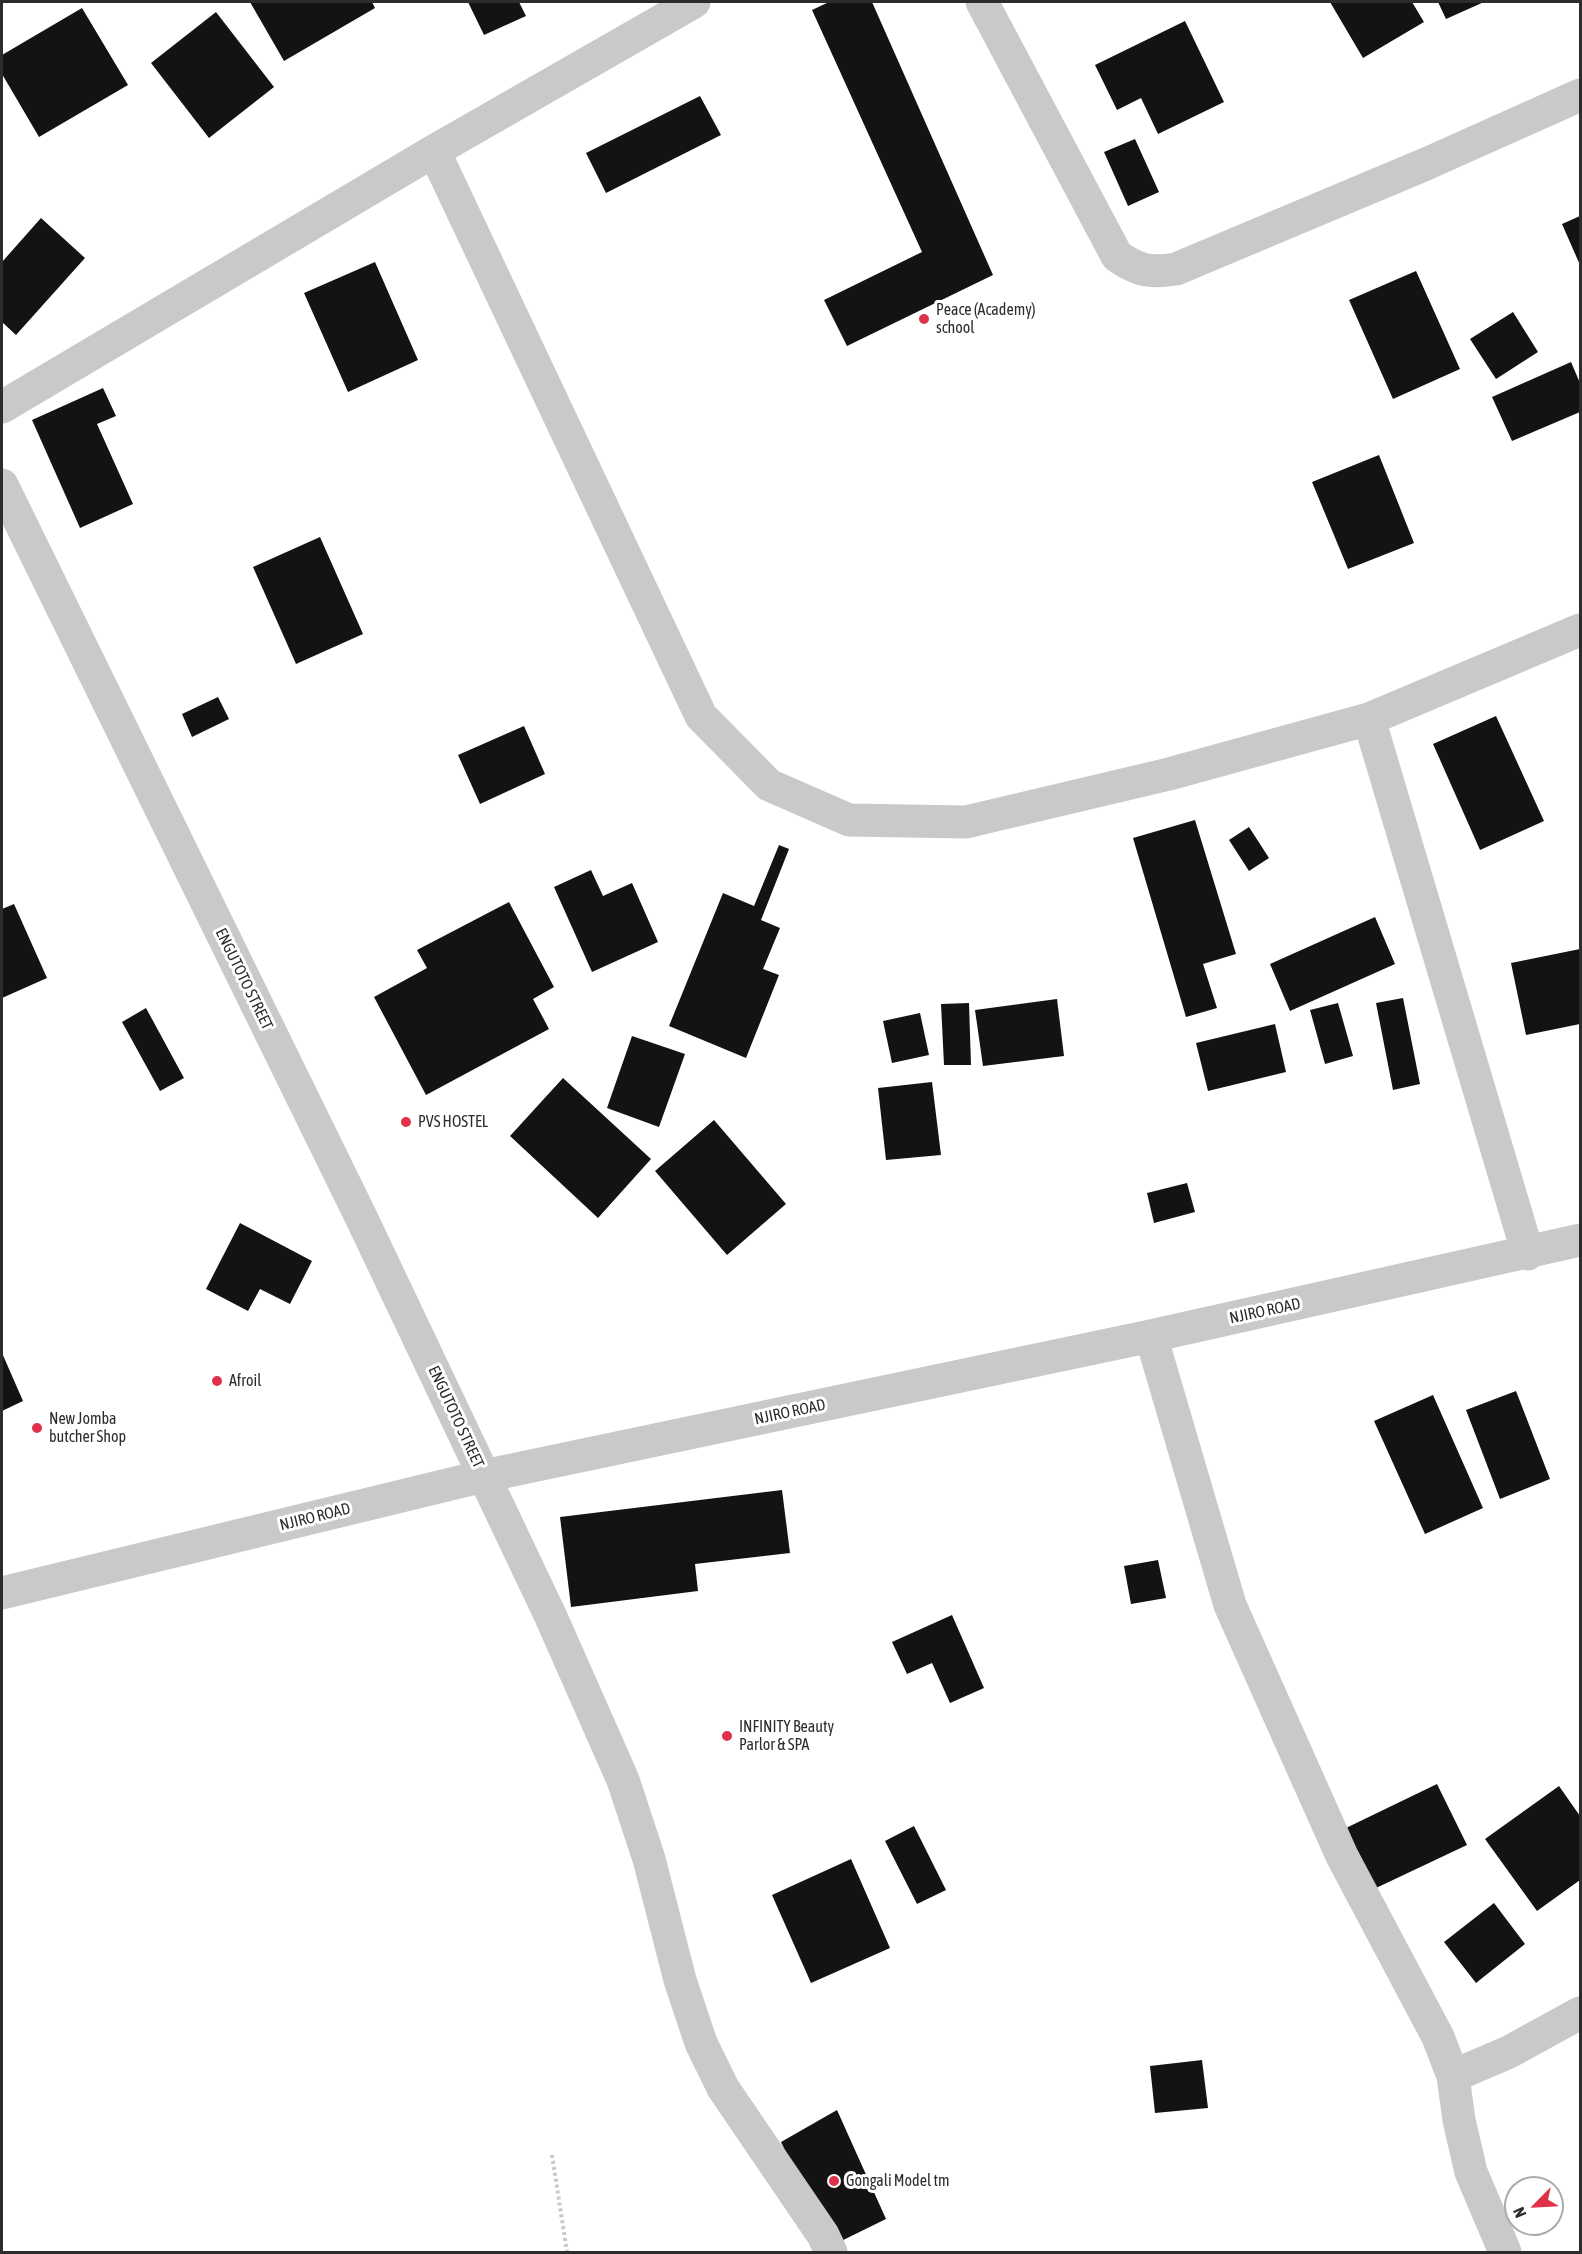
<!DOCTYPE html>
<style>
body{margin:0}
#map{position:relative;width:1582px;height:2254px;overflow:hidden;background:#fff;font-family:"Asap Condensed",sans-serif}
canvas{display:block}
.frame{position:absolute;inset:0;border:3px solid #2c2c2c;pointer-events:none}
.north{position:absolute;left:1504px;top:2176px;width:60px;height:60px;box-sizing:border-box;background:#fff;border:2px solid #ababab;border-radius:50%;rotate:246deg;font-size:16px;font-weight:700;line-height:24px;text-align:center;color:#2c2c2c}
.north::after{content:'';display:block;margin:auto;width:21px;height:27px;background:#df324a;clip-path:polygon(50% 0,100% 100%,50% 72%,0 100%)}
</style>
<div id="map">
<canvas width="1582" height="2254"></canvas>
<div class="frame"></div>
<div class="north">N</div>
</div>
<script>
const context = document.querySelector('canvas').getContext('2d');
context.lineJoin = 'round';
function paint(path, color) { context.fillStyle = color; context.fill(path, 'evenodd'); }
function trace(path, color, width, dash) { context.strokeStyle = color; context.lineWidth = width; context.lineCap = dash ? 'butt' : 'round'; context.setLineDash(dash || []); context.stroke(path); }
function write(font, color, halo, rows, align = 'center') {
  context.font = font + ' "Asap Condensed",sans-serif'; context.lineWidth = 6; context.setLineDash([]); context.textBaseline = 'middle'; context.strokeStyle = halo; context.fillStyle = color; for (const [text, x, y, turn = 0] of rows) {
    context.save(); context.translate(x, y); context.rotate((+turn || 0) * Math.PI / 180); context.textAlign = isNaN(turn) ? turn : align; if (halo) context.strokeText(text, 0, 0); context.fillText(text, 0, 0); context.restore();
  }
}
const building = new Path2D(`
 M250 2H372L375 8 284 61Z
 M468 2H519L526 16 484 35Z
 M829 2H872L993 275 847 346 824 300 922 252 812 10Z
 M1330 2H1412L1424 22 1363 58Z
 M1438 2H1484L1446 19Z
 M82 8 128 85 39 137 2 74V55Z
 M216 12 274 87 209 138 151 63Z
 M1185 21 1224 102 1158 134 1141 98 1117 110 1095 65Z
 M700 96 721 135 606 193 586 153Z
 M1135 139 1159 192 1128 206 1104 152Z
 M1580 216V265L1562 224Z
 M41 218 85 258 16 335 2 322V262Z
 M375 262 418 360 348 392 304 293Z
 M1416 271 1460 369 1393 399 1349 300Z
 M1513 312 1538 352 1496 379 1470 339Z
 M1571 362 1580 383V412L1512 441 1492 397Z
 M103 388 116 416 97 424 133 504 80 528 32 420Z
 M1379 455 1414 543 1348 569 1312 482Z
 M320 537 363 634 296 664 253 567Z
 M218 697 229 719 192 737 182 714Z
 M1496 716 1544 821 1480 850 1433 744Z
 M524 726 545 774 480 804 458 755Z
 M1195 820 1236 954 1203 964 1217 1008 1186 1017 1133 838Z
 M1249 827 1269 858 1249 871 1229 840Z
 M779 845 789 849 761 920 780 928 763 969 779 975 746 1058 669 1026 723 893 754 906Z
 M591 870 603 896 632 883 658 942 592 972 554 887Z
 M509 902 554 987 533 999 549 1029 426 1095 374 997 427 968 417 950Z
 M14 904 47 978 2 998V909Z
 M1375 917 1395 964 1290 1011 1270 964Z
 M1580 949V1024L1526 1035 1511 963Z
 M1403 998 1420 1084 1393 1090 1376 1003Z
 M1057 999 1064 1056 983 1066 975 1010Z
 M969 1003 971 1065H944L941 1004Z
 M1338 1003 1353 1056 1325 1064 1310 1010Z
 M146 1008 184 1078 160 1091 122 1022Z
 M920 1013 929 1055 892 1063 883 1021Z
 M1275 1024 1286 1072 1208 1091 1196 1043Z
 M632 1036 685 1054 659 1127 607 1108Z
 M563 1078 651 1159 598 1218 510 1136Z
 M932 1082 941 1155 886 1160 878 1088Z
 M714 1120 786 1204 727 1255 655 1171Z
 M1187 1183 1195 1212 1154 1223 1147 1193Z
 M240 1223 312 1261 290 1304 260 1289 248 1311 206 1289Z
 M2 1353 23 1401 2 1411Z
 M1516 1391 1550 1479 1500 1499 1466 1410Z
 M1433 1395 1483 1508 1425 1534 1374 1421Z
 M782 1490 790 1553 695 1564 698 1591 571 1607 560 1517Z
 M1158 1560 1166 1598 1131 1604 1124 1566Z
 M952 1615 984 1688 950 1703 932 1663 907 1674 892 1642Z
 M1437 1784 1467 1845 1376 1888 1346 1828Z
 M1559 1786 1580 1816V1880L1537 1911 1485 1839Z
 M914 1826 946 1890 917 1904 885 1841Z
 M851 1859 890 1948 811 1983 772 1895Z
 M1494 1903 1525 1944 1476 1983 1444 1942Z
 M1202 2060 1208 2108 1155 2113 1150 2066Z
 M837 2110 886 2219 831 2246 781 2142Z`);
const path = new Path2D(`
 M552 2155 567 2252`);
const minor = new Path2D(`
 M982 2 1117 256C1139 271 1149 273 1176 269L1426 164 1580 95
 M434 151 701 716 769 785 849 820 966 822 1169 774 1369 719 1580 630
 M2 407 434 151 694 2
 M2 485 361 1217 551 1617 623 1780 649 1859 680 1980 701 2043 723 2088 823 2235 831 2252
 M1369 719 1528 1254
 M1151 1336 1230 1605 1342 1856 1438 2037 1453 2076 1459 2120 1471 2172 1505 2252
 M2 1593 484 1476 1151 1336 1580 1240
 M1453 2076 1509 2052 1580 2013`);
const markers = [
 [924,319,6,"#df324a"],
 [406,1122,6,"#df324a"],
 [217,1381,6,"#df324a"],
 [37,1428,6,"#df324a"],
 [727,1736,6,"#df324a"],
 [834,2181,6,"#df324a"]
];
const poiNames = [
 ["Peace (Academy)",936,310],
 ["school",936,328],
 ["PVS HOSTEL",418,1122],
 ["Afroil",229,1381],
 ["New Jomba",49,1419],
 ["butcher Shop",49,1437],
 ["INFINITY Beauty",739,1727],
 ["Parlor & SPA",739,1745],
 ["Gongali Model tm",846,2181]
];
const streetNames = [
 ["ENGUTOTO STREET",244,979,64],
 ["NJIRO ROAD",1265,1311,-12],
 ["NJIRO ROAD",790,1412,-12],
 ["ENGUTOTO STREET",456,1417,65],
 ["NJIRO ROAD",315,1517,-14]
];
paint(building, '#131313');
trace(path, '#c9c9c9', 4, [3, 3]);
trace(minor, '#c9c9c9', 33);
for (const [x, y, r, color] of markers) { const dot = new Path2D(); dot.arc(x, y, r, 0, 2 * Math.PI); context.fillStyle = color; context.fill(dot); trace(dot, '#fff', 2); }
write('16px', '#2c2c2c', '#fff', poiNames, 'left');
write('16px', '#2c2c2c', '#fff', streetNames);
</script>
